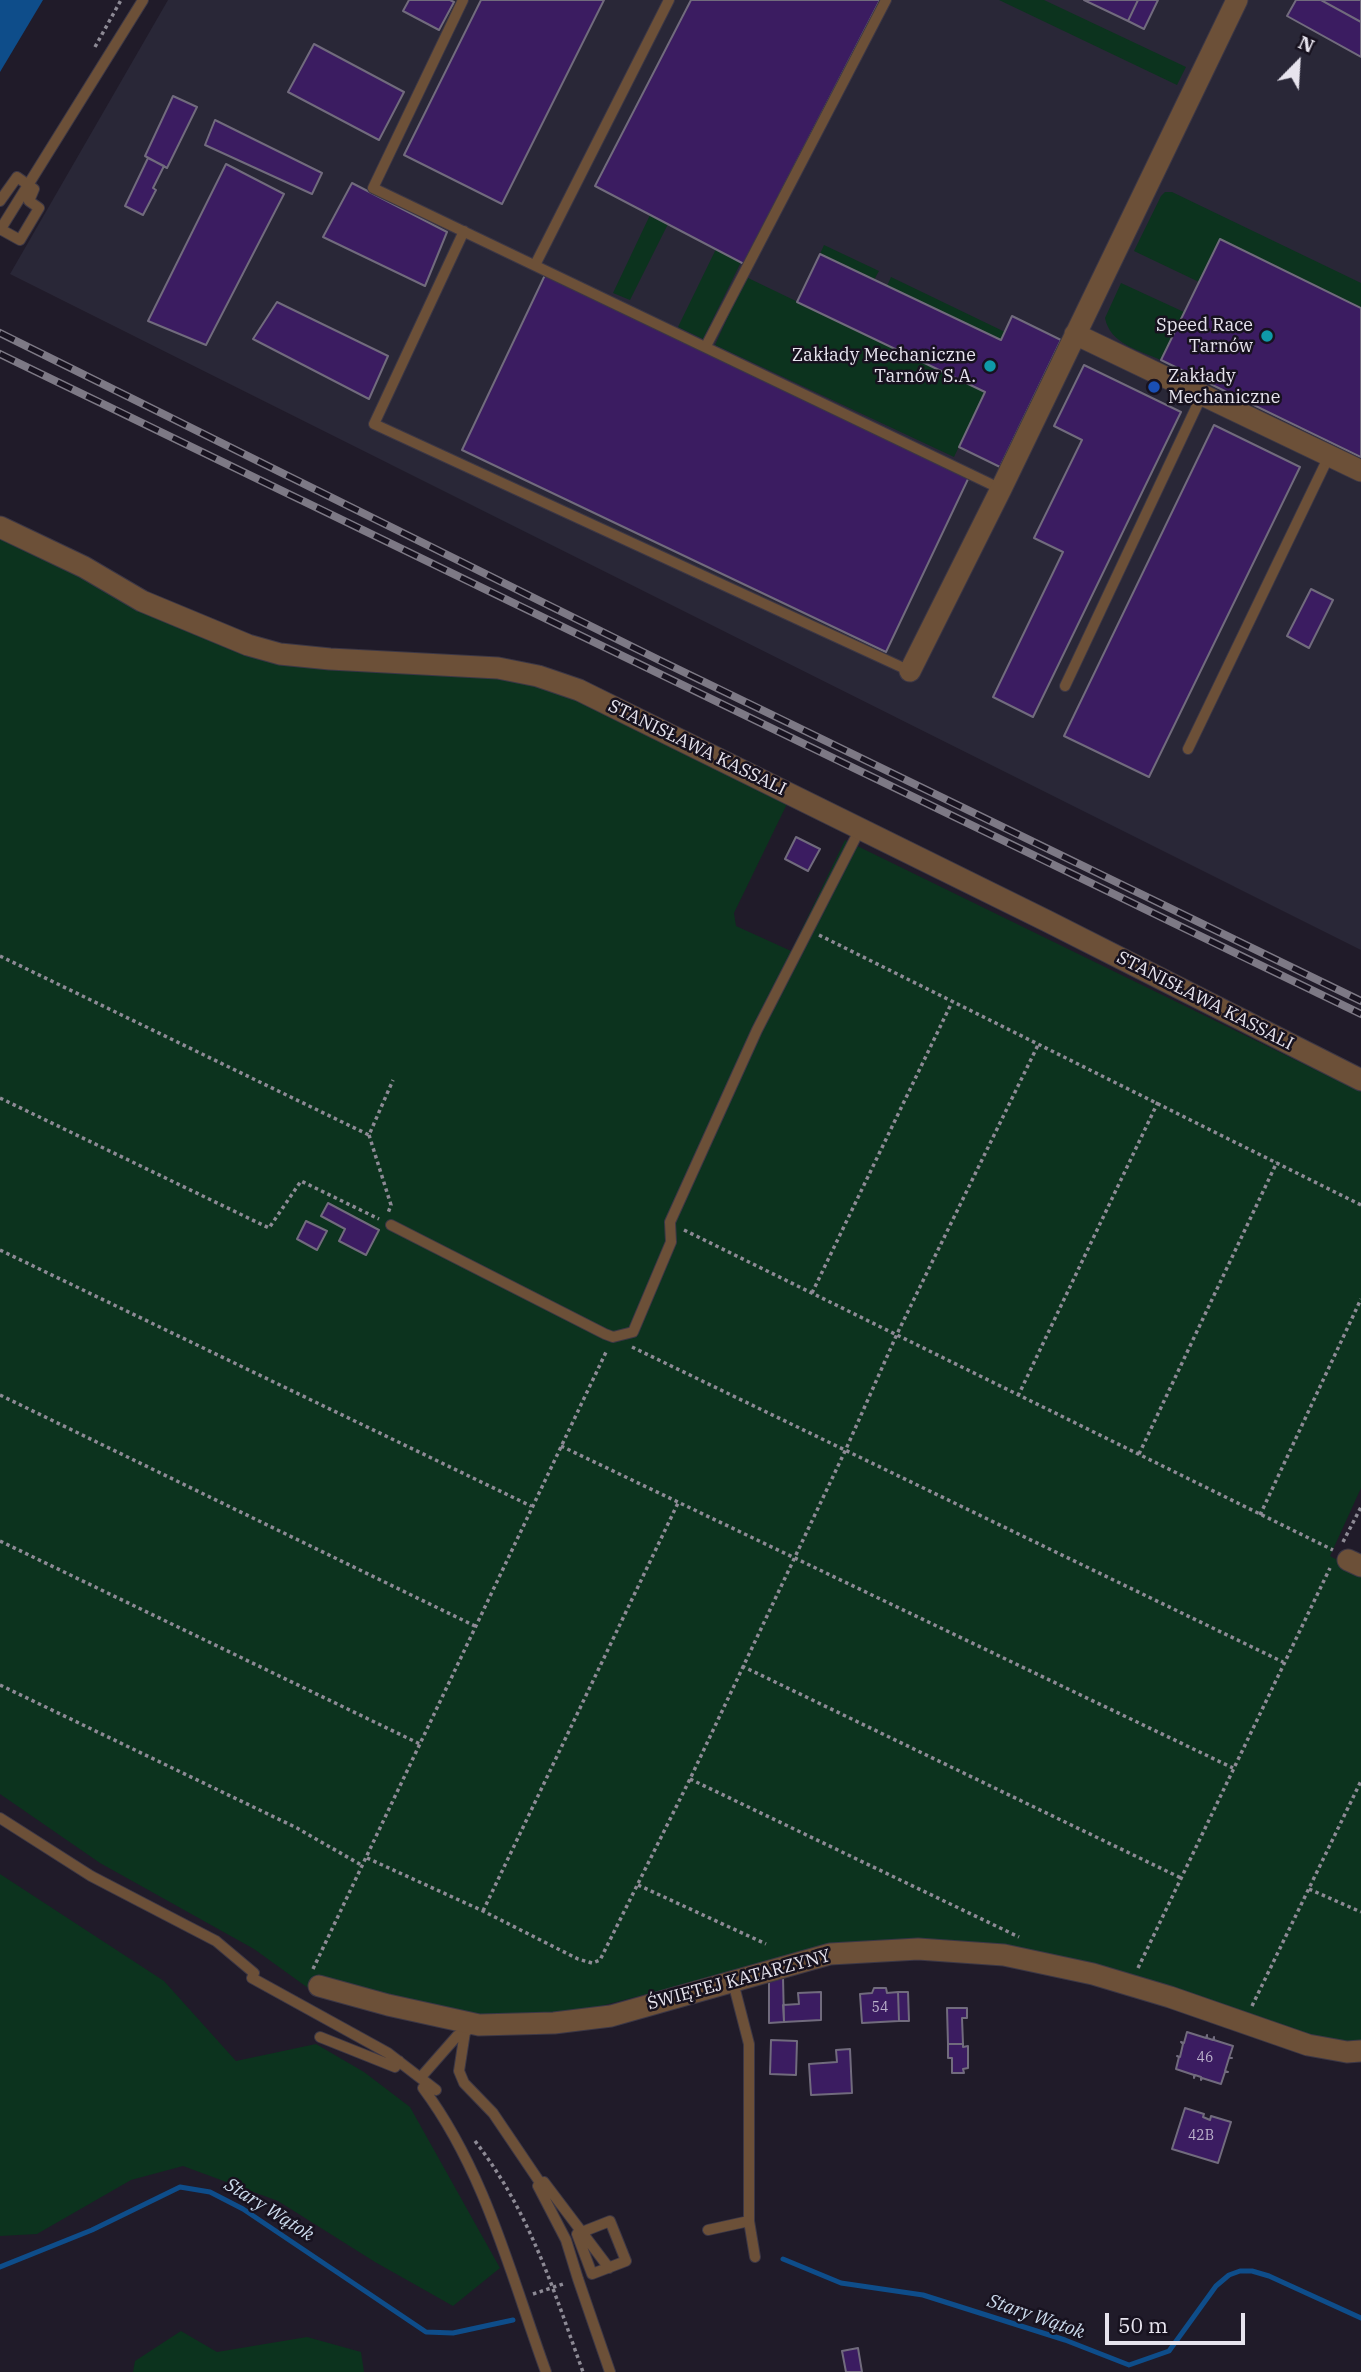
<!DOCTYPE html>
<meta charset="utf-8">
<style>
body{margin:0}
#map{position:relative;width:1361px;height:2372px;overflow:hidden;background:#201b29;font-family:"IBM Plex Serif",serif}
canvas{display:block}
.north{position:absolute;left:1263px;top:28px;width:70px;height:70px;-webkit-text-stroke:5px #17121f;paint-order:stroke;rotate:24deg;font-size:19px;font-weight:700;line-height:28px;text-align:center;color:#e7e4ee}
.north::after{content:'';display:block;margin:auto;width:24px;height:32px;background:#e7e4ee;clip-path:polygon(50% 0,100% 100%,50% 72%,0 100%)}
.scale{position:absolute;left:1105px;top:2313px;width:140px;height:32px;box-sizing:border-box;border:4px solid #e7e4ee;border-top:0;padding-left:9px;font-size:21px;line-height:24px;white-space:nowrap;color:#e7e4ee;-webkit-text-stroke:5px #17121f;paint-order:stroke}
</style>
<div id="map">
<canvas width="1361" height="2372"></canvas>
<div class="north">N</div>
<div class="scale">50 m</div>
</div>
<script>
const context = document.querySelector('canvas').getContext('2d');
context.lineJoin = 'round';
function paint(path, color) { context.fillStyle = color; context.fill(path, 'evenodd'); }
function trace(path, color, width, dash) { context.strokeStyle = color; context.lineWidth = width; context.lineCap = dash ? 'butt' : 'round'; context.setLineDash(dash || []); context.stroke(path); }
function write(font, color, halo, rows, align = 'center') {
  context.font = font + ' "IBM Plex Serif",serif'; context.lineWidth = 5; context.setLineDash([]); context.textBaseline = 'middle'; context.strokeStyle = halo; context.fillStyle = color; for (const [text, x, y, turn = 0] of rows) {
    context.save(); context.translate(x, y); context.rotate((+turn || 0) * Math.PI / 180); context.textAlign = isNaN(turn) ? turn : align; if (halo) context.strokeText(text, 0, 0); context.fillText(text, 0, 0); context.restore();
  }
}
const industrial = new Path2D(`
 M168 0H1361V950L10 274Z`);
const green = new Path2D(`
 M999 0H1044L1186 67 1177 85Z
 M1165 192H1172L1361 283V308L1220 240 1199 282 1134 251 1161 196Z
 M650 215 668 224 630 300 613 293Z
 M824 245 879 271 874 280 820 254Z
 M716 249 741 262 703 339 678 327Z
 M746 277 985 392 954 457 715 345Z
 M891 277 1005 332 1001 340 887 286Z
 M1121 283 1184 312 1161 360C1139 350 1110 344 1105 318Z
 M0 535 236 648 502 675 580 701 787 804 734 913 736 926 791 951 845 840 1361 1092V1488L1330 1556 1361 1573V2043L1334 2044 1088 1965 829 1947 593 2008 540 2017H497L418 2004 315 1993 254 1949 100 1863 0 1794Z
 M0 1874 164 1981 236 2061 316 2044 364 2072 410 2107 500 2268 453 2306 375 2262 278 2201 183 2166 131 2180 37 2234 0 2236Z
 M181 2331 217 2352 307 2337 361 2352 364 2372H133L135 2361Z`);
const water = new Path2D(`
 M0 0H43L0 72Z`);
const stream = new Path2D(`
 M783 2259 841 2283 923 2295 1065 2340 1129 2365 1169 2351 1216 2286 1229 2275 1240 2271H1252L1269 2276 1361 2318
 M0 2267 92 2230 180 2187 210 2192 243 2209 426 2332 453 2333 513 2320`);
const building = new Path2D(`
 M409 0H450L454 2 439 30 403 11Z
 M481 0H604L502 204 404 155Z
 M691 0H880L744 264 595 186Z
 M1084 0H1138L1128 21Z
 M1138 0H1158L1144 29 1128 21Z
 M1296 0H1321L1361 22V57L1287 16Z
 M1321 0H1361V22Z
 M314 44 404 92 379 140 288 92Z
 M173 96 197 107 167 168 145 156Z
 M215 120 322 173 312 194 205 145Z
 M148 158 164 166 153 188 156 190 143 215 125 206Z
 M226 164 284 194 206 345 148 321Z
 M352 183 447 232 425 286 323 237Z
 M1220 239 1361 308V457L1161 360Z
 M820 254 1001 340 1012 316 1061 340 1000 467 959 447 985 392 797 302Z
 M545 275 969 477 886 652 462 450Z
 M277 302 388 356 369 399 253 339Z
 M1084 365 1181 412 1033 717 993 697 1063 552 1034 538 1082 440 1054 426Z
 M1214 425 1300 467 1149 777 1064 736Z
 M1311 589 1333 600 1309 648 1287 636Z
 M796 837 820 849 808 871 785 859Z
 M328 1203 379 1230 366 1255 339 1241 345 1229 321 1216Z
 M306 1221 327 1231 317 1250 297 1239Z
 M783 1977 784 2022 769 2023V1979Z
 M874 1988H886L887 1993 898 1992 899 2021 862 2023 860 1994 872 1993Z
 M821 1992V2020L784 2022 783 2005 799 2004 798 1993Z
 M898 1992H908L909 2021H899Z
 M947 2008H967V2018H962L963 2044H948Z
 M1187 2032 1206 2038 1207 2035V2038L1213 2040 1214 2037V2040L1233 2046 1229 2058H1232H1229L1225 2071 1228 2072H1225L1221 2084 1202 2078 1201 2080V2077L1195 2075 1194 2078V2075L1176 2069 1179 2057 1177 2056 1180 2057 1183 2044 1181 2042 1184 2043Z
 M771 2040 797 2041 796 2075 770 2074Z
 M948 2044H963V2047L968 2046V2068L963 2069 964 2073H952V2058H948Z
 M850 2049 852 2093 811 2095 809 2064 837 2062 836 2050Z
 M1185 2108 1204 2114 1203 2117 1210 2120 1211 2116 1231 2122 1218 2163 1172 2149Z
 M858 2348 862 2372H846L842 2351Z`);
const path = new Path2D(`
 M95 47 121 0
 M819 935 1361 1205
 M0 956 369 1135 393 1080
 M0 1098 269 1228 301 1181 379 1219
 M369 1135 391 1205 388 1213
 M684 1230 1333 1550
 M0 1250 531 1506
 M812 1293 953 1000
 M632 1347 1283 1662
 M0 1395 475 1626
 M1018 1396 1158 1102
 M561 1446 1233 1768
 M1139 1454 1277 1162
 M1260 1515 1361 1299
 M0 1541 420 1744
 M1343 1542 1361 1507
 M742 1666 1181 1878
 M0 1685 297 1828 363 1866
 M690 1779 1019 1937
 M367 1858 483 1911 578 1959 592 1963 600 1960 690 1779 846 1449 897 1334 1039 1043
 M638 1885 766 1944
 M1309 1889 1361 1912
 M483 1911 678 1503
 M1138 1968 1330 1568
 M313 1969 607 1350
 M1252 2006 1361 1781
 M475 2141C530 2212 553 2289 583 2372
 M533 2294 566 2283`);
const lane = new Path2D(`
 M463 0 373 188 1001 489
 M0 201 17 177 34 189 29 201 39 208 20 240 0 229
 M0 230 143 0
 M464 231 374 424 910 671
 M535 265 669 0
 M706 346 886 0
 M1065 686 1202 395
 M1188 749 1329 456
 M391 1225 605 1334 613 1337 633 1332 671 1242 670 1222 757 1030 860 829
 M0 1818 91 1876 216 1941 254 1973 252 1978 388 2053 436 2090
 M733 1982 749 2044V2221L755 2257
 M465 2032 459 2071 464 2083 493 2113 541 2184 544 2182 609 2268
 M320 2037 395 2067 399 2061
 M421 2077 457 2036 468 2030
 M428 2084 423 2088C485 2171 511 2276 546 2372
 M541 2184 538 2186 566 2240 578 2279 610 2372
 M610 2221 626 2261 592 2274 577 2234Z
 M708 2230 749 2221`);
const street = new Path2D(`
 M1075 334 1361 471
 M0 527 84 567 142 601 248 645 280 654 330 659 498 668 538 676 579 690 1047 921 1361 1080
 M910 671 1001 489 1237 0
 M1348 1560 1361 1566
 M319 1986 388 2005 479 2025 554 2023 611 2016 830 1954 918 1949 1004 1955 1093 1974 1170 1997 1308 2045 1347 2052 1361 2051`);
const rail = new Path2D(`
 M0 333 659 660 1361 1001
 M0 354 1361 1014`);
const markers = [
 [1267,336,7,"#0f9aa8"],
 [990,366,7,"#0f9aa8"],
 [1154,387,7,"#1a4fb4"]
];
const numberNames = [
 ["54",880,2008],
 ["46",1205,2058],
 ["42B",1201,2136]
];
const poiNames = [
 ["Speed Race",1253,326],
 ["Tarnów",1253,347],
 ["Zakłady Mechaniczne",976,356],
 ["Tarnów S.A.",976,377],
 ["Zakłady",1168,377,"left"],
 ["Mechaniczne",1168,398,"left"]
];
const streetNames = [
 ["STANISŁAWA KASSALI",697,748,26],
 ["STANISŁAWA KASSALI",1205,1001,27],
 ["ŚWIĘTEJ KATARZYNY",739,1980,-15]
];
const waterNames = [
 ["Stary Wątok",269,2210,32],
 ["Stary Wątok",1036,2317,19]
];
paint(industrial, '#292737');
paint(green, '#0c331e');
paint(water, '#0e4d8a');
trace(stream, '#0e4d8a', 5);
paint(building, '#3b1c61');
trace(building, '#716b7d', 2);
trace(lane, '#3c3745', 12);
trace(street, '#3c3745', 23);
trace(path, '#8d8a95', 3.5, [3.5, 3.5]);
trace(lane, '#6c5038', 10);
trace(street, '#6c5038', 21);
trace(rail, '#7d7985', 8);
trace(rail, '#17121f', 5, [16]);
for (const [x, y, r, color] of markers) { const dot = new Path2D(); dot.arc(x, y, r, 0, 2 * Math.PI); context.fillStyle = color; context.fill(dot); trace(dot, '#17121f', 2.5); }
write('14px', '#bcb2cb', null, numberNames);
write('18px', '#e7e4ee', '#17121f', poiNames, 'right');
write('18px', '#e7e4ee', '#17121f', streetNames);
write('italic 19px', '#ccdbed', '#17121f', waterNames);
</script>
